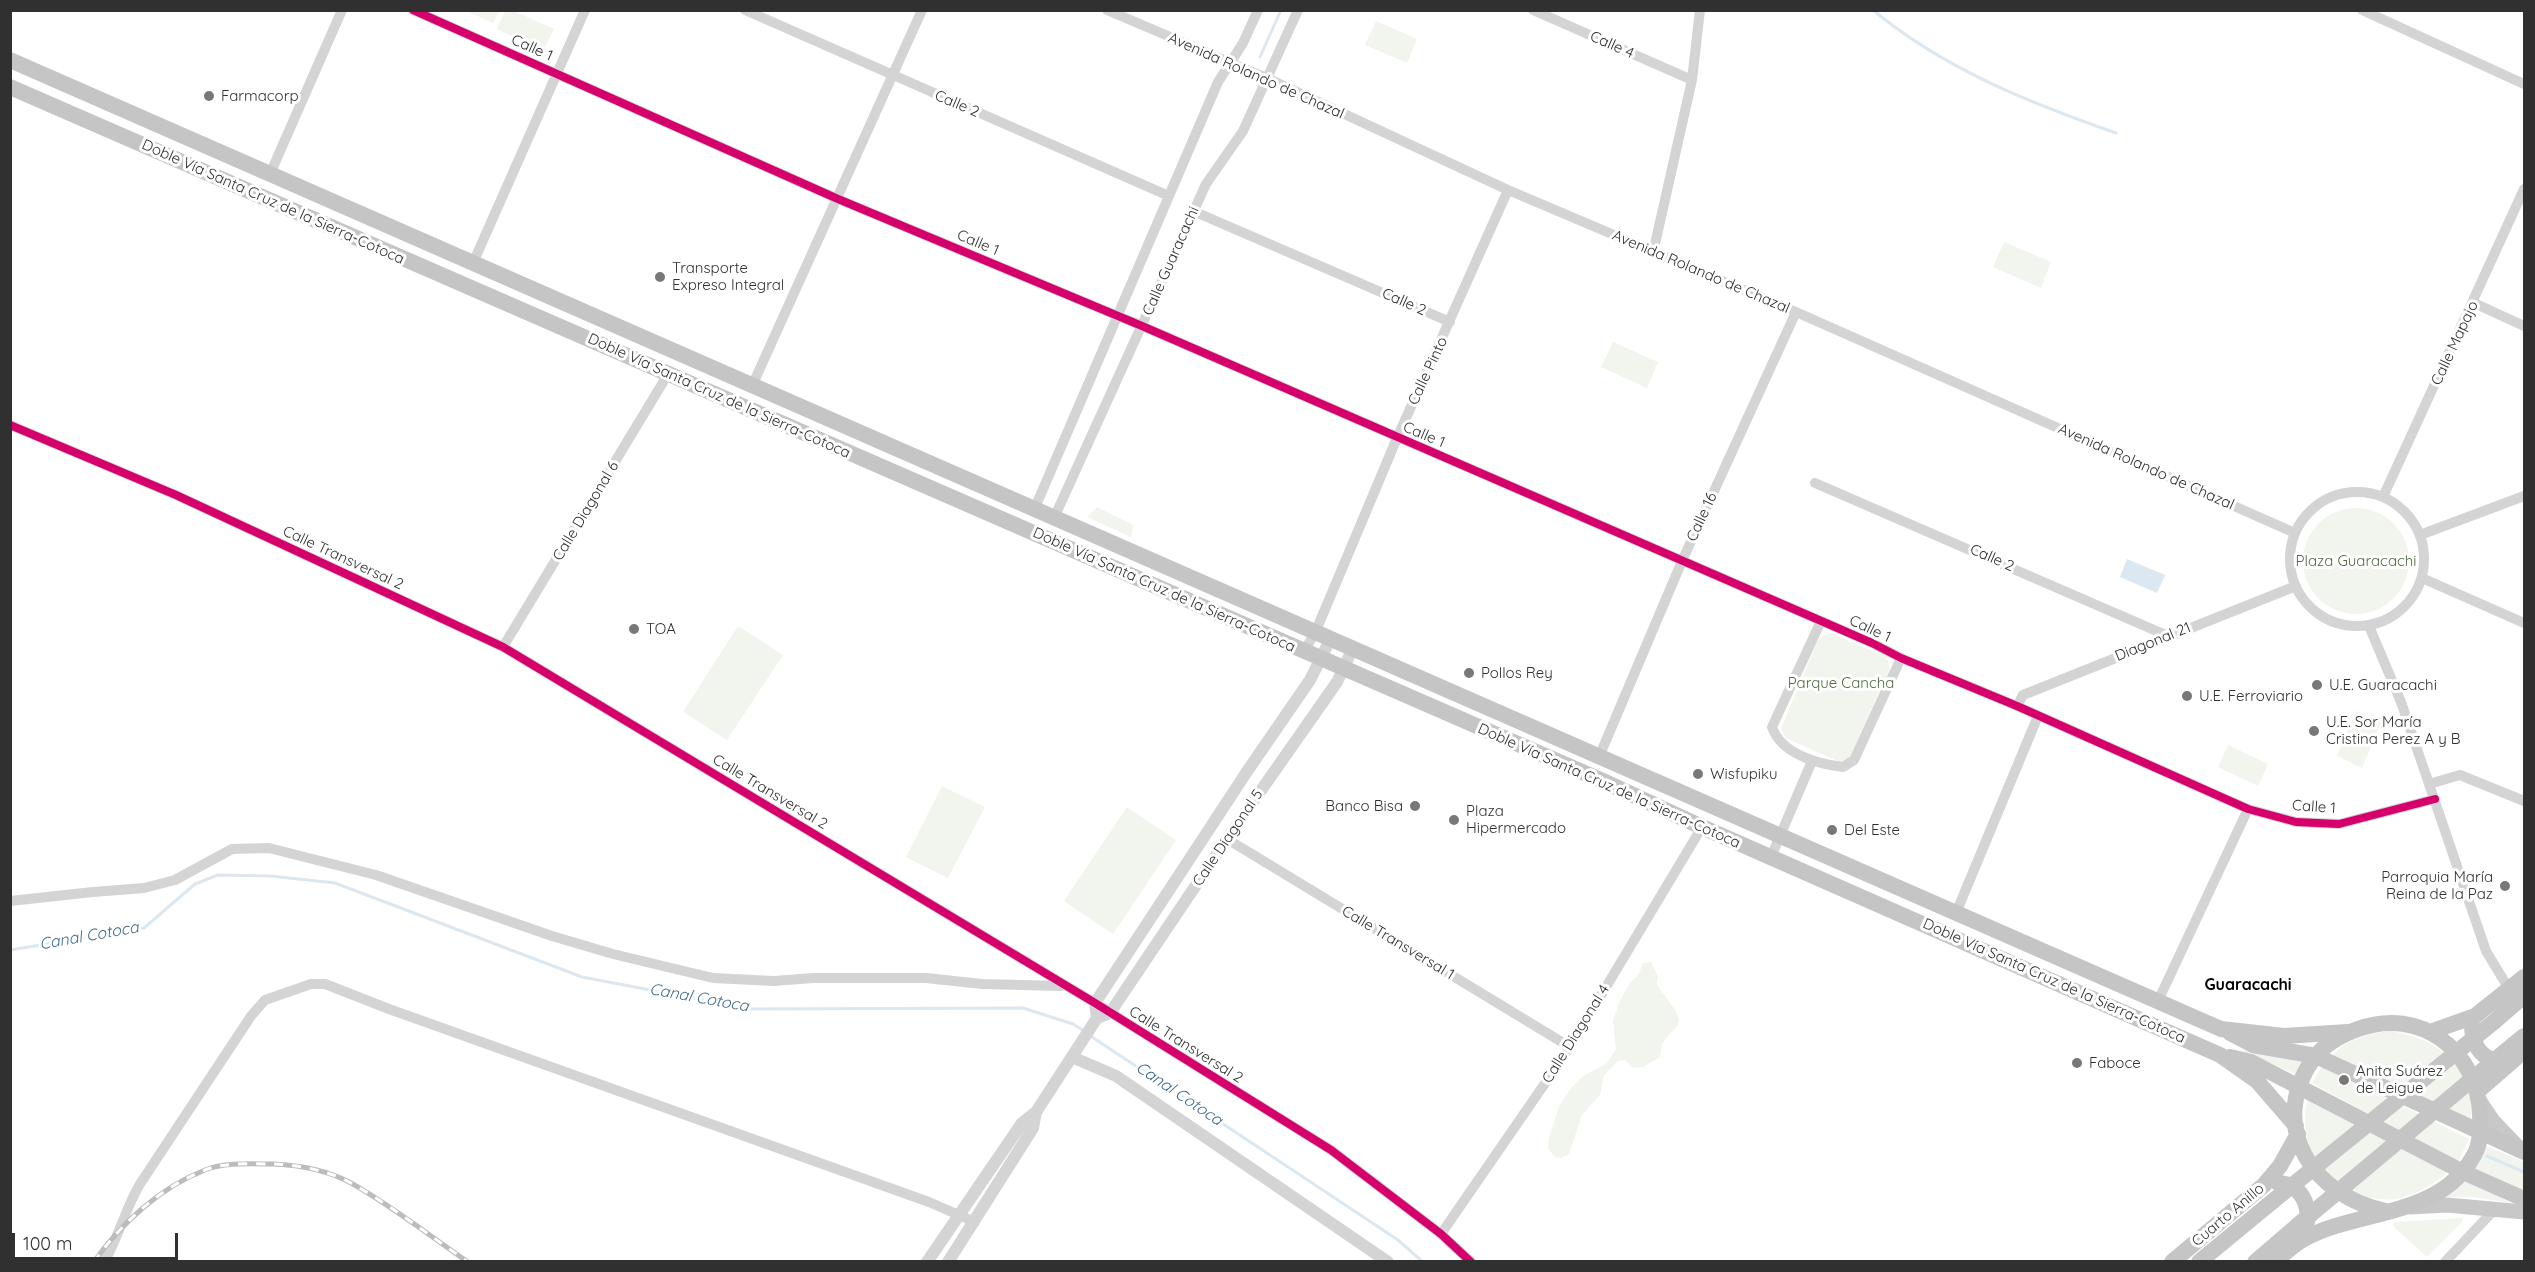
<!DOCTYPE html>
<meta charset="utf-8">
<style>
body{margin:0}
#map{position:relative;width:2535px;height:1272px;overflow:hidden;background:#fff;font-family:Quicksand,sans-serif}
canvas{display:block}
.frame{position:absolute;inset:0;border:12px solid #303030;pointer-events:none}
.scale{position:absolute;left:12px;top:1233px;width:166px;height:27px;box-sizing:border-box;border:3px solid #303030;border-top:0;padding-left:8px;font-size:18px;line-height:21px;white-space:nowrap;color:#303030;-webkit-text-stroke:4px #fff;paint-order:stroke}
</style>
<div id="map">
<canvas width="2535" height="1272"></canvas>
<div class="frame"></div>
<div class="scale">100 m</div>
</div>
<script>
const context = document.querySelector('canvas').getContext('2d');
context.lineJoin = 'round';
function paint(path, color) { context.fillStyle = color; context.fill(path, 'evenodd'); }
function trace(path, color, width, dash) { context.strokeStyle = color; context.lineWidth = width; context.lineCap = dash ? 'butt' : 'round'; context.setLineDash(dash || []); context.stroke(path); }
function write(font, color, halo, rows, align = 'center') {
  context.font = font + ' Quicksand,sans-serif'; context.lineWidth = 6; context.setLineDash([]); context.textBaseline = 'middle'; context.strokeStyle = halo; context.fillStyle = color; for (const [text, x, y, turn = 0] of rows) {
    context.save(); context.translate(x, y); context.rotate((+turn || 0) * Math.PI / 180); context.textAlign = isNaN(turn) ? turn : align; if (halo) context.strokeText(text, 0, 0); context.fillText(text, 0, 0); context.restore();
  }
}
const green = new Path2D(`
 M466 11H499L493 23Z
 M505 11H514L554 29 543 51 497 29Z
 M1376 21 1417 39 1407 63 1365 45Z
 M2004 242 2051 262 2041 288 1993 267Z
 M1613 342 1658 362 1647 388 1601 367Z
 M1097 507 1133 525 1131 537 1087 517Z
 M2303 561a53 53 0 1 1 106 0a53 53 0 1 1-106 0Z
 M738 626 783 655 727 740 683 712Z
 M1831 633 1887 657 1890 668 1849 758 1840 762 1786 738 1781 729 1817 642 1821 637Z
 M2356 711 2381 722 2362 768 2337 756Z
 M2228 745 2268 764 2258 786 2218 767Z
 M942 786 985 807 948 878 906 857Z
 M1127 807 1176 840 1113 934 1064 901Z
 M1651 962 1658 976 1657 985 1676 1011 1679 1020 1678 1025 1662 1043 1660 1057 1643 1067 1633 1068 1625 1060 1618 1061 1604 1075 1600 1095 1582 1115 1569 1154 1561 1158 1555 1157 1548 1149 1549 1138 1559 1106 1572 1087 1582 1077 1607 1063 1616 1049 1613 1020 1620 1001 1630 983 1639 974 1643 963Z
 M2390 1031C2426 1037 2461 1054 2469 1094 2471 1103 2471 1113 2471 1122L2332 1055C2349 1039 2367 1034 2390 1031Z
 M2236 1049 2306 1060 2296 1074Z
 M2322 1066 2469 1139 2458 1162 2312 1083Z
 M2308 1096 2448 1172C2434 1183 2421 1192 2404 1197 2371 1207 2328 1186 2313 1156 2303 1137 2304 1116 2308 1096Z
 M2487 1146 2524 1162V1192L2474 1170Z
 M2466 1179 2511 1203 2473 1197H2446Z
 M2462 1218V1222L2427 1257 2393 1226V1223L2397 1222Z`);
const water = new Path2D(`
 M2127 559 2165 575 2157 593 2120 577Z`);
const stream = new Path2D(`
 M1873 10C1944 69 2030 103 2116 133
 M1260 57 1281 10
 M10 950 144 928 195 884 218 875 270 876 335 883 582 977 750 1009 1023 1008 1073 1024 1084 1031
 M1089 1035 1398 1240 1423 1262
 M2487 1156 2524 1172`);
const minor = new Path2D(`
 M413 10 838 199 1142 326 1872 643 1901 658 2017 706 2248 809 2296 822 2339 824 2435 799
 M745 10 1169 196
 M1107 10 1269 79 1508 190 1796 312 2295 533
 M1533 10 1692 80
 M2362 10 2524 84
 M270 174 342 10
 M1193 211 1450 322
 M1653 253 1692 80 1700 10
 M473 263 585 10
 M2474 303 2524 326
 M752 386 922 10
 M10 425 176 495 503 647 1095 1003 1331 1150 1441 1234 1471 1262
 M1815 483 2168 636
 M2290 559a67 67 0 1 1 134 0a67 67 0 1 1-134 0Z
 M2383 497 2524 189
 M1034 510 1218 82 1243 43 1258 10
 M1054 518 1206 184 1243 131 1298 10
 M2420 535 2524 496
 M2422 578 2524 623
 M1821 621 1772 727C1781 754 1818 764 1843 767L1854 760 1901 658
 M2369 626 2401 702 2486 951 2509 989
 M503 647 668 374
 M1304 651 1315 633 1397 438 1508 190
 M2017 706 2023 695 2296 586
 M1599 757 1682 561 1796 312
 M2429 784 2460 775 2524 801
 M1227 839 1570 1047
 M1771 857 1812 761
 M10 901 93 892 144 888 175 880 232 849 269 848 376 875 552 936 613 954 713 978 774 981 813 978H926L982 984 1062 986
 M1956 913 2038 716
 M2158 1001 2248 809
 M1441 1234 1570 1047 1702 827
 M104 1262C119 1237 125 1209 140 1184L251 1016 265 1000 311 984H325L389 1009 929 1202 975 1222
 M2445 1262 2496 1208`);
const tertiary = new Path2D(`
 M1097 1018 1095 1003 1248 770 1310 680 1330 640
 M1072 1057 1116 1076 1388 1262
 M927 1262 1022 1123 1036 1112 1097 1018 1110 1013 1227 839 1337 682 1352 650
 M948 1262 1033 1128 1036 1112`);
const primary = new Path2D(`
 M2479 1100 2493 1121 2520 1149
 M2410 1207 2447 1205 2524 1212`);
const trunk = new Path2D(`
 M10 60 2221 1029 2284 1036 2348 1032
 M10 87 1603 781 1702 827 2220 1055 2257 1081 2296 1126
 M2495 1021 2524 996
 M2472 1025C2472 1056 2495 1070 2521 1054
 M2430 1032 2475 1016 2524 977
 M2230 1033 2253 1045 2316 1056 2524 1152
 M2513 1045 2524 1036
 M2230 1057 2251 1062 2463 1172 2524 1199
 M2478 1091 2516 1058
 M2278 1183C2302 1184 2311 1206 2306 1227
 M2172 1262 2264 1185 2280 1166 2298 1134
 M2199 1262 2273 1201
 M2255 1262 2298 1225
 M2275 1262C2284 1254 2293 1245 2304 1239 2358 1209 2441 1218 2474 1155 2481 1143 2481 1129 2480 1115 2478 1051 2420 1006 2358 1029 2341 1035 2324 1045 2313 1059 2266 1127 2314 1197 2386 1211`);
const rail = new Path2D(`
 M94 1262C121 1223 161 1187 205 1170 225 1162 252 1164 273 1164 299 1165 327 1170 351 1183 392 1206 430 1236 468 1262`);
const trunkBridge = new Path2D(`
 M2273 1201 2495 1021
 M2298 1225 2513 1045`);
const cycleway = new Path2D(`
 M413 10 838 199 1142 326 1872 643 1901 658 2017 706 2248 809 2296 822 2339 824 2435 799
 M10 425 176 495 503 647 1095 1003 1331 1150 1441 1234 1471 1262`);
const markers = [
 [209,96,6,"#787878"],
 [660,277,6,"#787878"],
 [634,629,6,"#787878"],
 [1469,673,6,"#787878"],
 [2317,685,6,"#787878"],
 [2187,696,6,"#787878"],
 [2314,731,6,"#787878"],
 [1698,774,6,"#787878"],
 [1415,806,6,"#787878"],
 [1454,820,6,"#787878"],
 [1832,830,6,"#787878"],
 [2505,886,6,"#787878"],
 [2077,1063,6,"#787878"],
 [2344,1080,6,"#787878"]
];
const streetNames = [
 ["Calle 4",1612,45,24],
 ["Calle 1",532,48,24],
 ["Avenida Rolando de Chazal",1256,76,24],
 ["Calle 2",957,104,23],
 ["Doble Vía Santa Cruz de la Sierra-Cotoca",273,202,24],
 ["Calle 1",978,243,23],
 ["Calle Guaracachi",1171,261,-66],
 ["Avenida Rolando de Chazal",1701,272,23],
 ["Calle 2",1404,302,24],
 ["Calle Mapajo",2455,343,-65],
 ["Calle Pinto",1428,371,-65],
 ["Doble Vía Santa Cruz de la Sierra-Cotoca",719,396,24],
 ["Calle 1",1424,435,23],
 ["Avenida Rolando de Chazal",2146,467,24],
 ["Calle Diagonal 6",586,511,-59],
 ["Calle 16",1702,517,-65],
 ["Calle Transversal 2",343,558,25],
 ["Calle 2",1992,558,24],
 ["Doble Vía Santa Cruz de la Sierra-Cotoca",1164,590,24],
 ["Calle 1",1870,629,25],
 ["Diagonal 21",2153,642,-22],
 ["Doble Vía Santa Cruz de la Sierra-Cotoca",1609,786,24],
 ["Calle Transversal 2",770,792,31],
 ["Calle 1",2314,807,4],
 ["Calle Diagonal 5",1228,838,-56],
 ["Calle Transversal 1",1398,943,31],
 ["Doble Vía Santa Cruz de la Sierra-Cotoca",2054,981,24],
 ["Calle Diagonal 4",1576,1034,-58],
 ["Calle Transversal 2",1186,1045,32],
 ["Cuarto Anillo",2228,1215,-40]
];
const poiNames = [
 ["Farmacorp",221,96],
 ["Transporte",672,268],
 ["Expreso Integral",672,285],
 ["TOA",646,629],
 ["Pollos Rey",1481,673],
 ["U.E. Guaracachi",2329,685],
 ["U.E. Ferroviario",2199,696],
 ["U.E. Sor María",2326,722],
 ["Cristina Perez A y B",2326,739],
 ["Wisfupiku",1710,774],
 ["Banco Bisa",1403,806,"right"],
 ["Plaza",1466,811],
 ["Hipermercado",1466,828],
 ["Del Este",1844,830],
 ["Parroquia María",2493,877,"right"],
 ["Reina de la Paz",2493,894,"right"],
 ["Faboce",2089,1063],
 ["Anita Suárez",2356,1071],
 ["de Leigue",2356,1088]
];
const parkNames = [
 ["Plaza Guaracachi",2356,561],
 ["Parque Cancha",1841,683]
];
const waterNames = [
 ["Canal Cotoca",89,936,-10],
 ["Canal Cotoca",699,998,10],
 ["Canal Cotoca",1179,1094,34]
];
const neighbourhoodNames = [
 ["Guaracachi",2248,985]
];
paint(green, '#f1f5ed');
paint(water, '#dbe7f1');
trace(stream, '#dbe7f1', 3);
trace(minor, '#d4d4d4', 10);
trace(tertiary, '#d4d4d4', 12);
trace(primary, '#c8c8c8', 15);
trace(trunk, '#c5c5c5', 16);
trace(rail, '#bcbcbc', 5);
trace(rail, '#fff', 3, [9]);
trace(trunkBridge, '#c5c5c5', 16);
trace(cycleway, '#d6006c', 8);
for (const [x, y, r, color] of markers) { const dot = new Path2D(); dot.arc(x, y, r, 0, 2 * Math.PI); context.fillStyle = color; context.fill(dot); trace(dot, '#fff', 2); }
write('15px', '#303030', '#fff', streetNames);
write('15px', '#303030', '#fff', poiNames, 'left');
write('15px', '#506b3e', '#fff', parkNames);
write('italic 16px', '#406b90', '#fff', waterNames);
write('bold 16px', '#000', '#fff', neighbourhoodNames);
</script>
